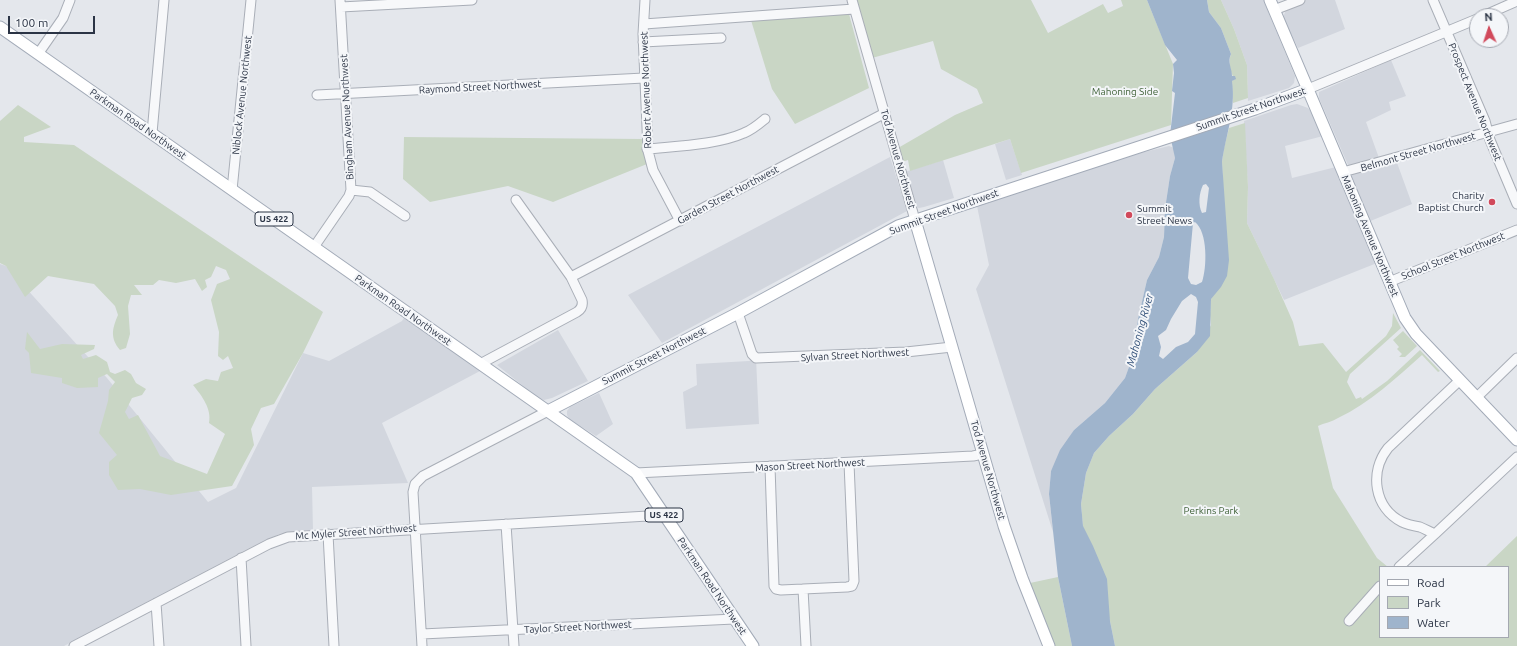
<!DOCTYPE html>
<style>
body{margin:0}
#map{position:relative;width:1517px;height:646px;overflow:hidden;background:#e4e7ec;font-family:Ubuntu,sans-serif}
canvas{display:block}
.legend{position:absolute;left:1379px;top:566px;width:130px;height:72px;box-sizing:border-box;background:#f4f6f9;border:1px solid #a4a8b1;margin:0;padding:5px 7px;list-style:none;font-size:12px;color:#2b3445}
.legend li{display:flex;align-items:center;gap:8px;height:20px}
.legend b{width:20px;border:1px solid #a4a8b1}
.north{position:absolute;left:1469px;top:8px;width:40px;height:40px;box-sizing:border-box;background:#f4f6f9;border:1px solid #a4a8b1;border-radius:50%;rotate:357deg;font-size:11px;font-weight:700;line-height:16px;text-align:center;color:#2b3445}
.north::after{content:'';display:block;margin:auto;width:14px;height:18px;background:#d1495b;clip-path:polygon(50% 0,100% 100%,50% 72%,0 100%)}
.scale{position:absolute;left:8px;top:16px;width:87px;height:18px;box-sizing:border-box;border:2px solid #2b3445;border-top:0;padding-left:5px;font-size:12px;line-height:14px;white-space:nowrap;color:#2b3445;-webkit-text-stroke:3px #f4f6f9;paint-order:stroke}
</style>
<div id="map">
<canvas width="1517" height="646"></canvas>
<ul class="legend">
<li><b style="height:5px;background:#fff"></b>Road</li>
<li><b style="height:11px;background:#c9d6c5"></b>Park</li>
<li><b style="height:11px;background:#9fb4cc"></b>Water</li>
</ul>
<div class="north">N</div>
<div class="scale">100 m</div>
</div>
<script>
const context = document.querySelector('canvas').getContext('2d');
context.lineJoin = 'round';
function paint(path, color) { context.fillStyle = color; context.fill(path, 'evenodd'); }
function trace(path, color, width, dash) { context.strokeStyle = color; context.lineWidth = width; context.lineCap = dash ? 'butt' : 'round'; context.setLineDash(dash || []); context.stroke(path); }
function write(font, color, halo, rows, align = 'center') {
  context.font = font + ' Ubuntu,sans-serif'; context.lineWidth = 4; context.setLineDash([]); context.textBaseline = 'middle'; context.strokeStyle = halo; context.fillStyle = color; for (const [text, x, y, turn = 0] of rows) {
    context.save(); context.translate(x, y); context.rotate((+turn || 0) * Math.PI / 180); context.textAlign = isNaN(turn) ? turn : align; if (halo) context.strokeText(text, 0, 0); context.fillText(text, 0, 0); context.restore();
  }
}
const built = new Path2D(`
 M1221 0H1264L1269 14 1295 76 1294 83 1289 88 1248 101 1247 65 1234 29Z
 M1306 0H1335L1345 29 1298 48 1283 18 1285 12 1289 8Z
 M1391 60 1406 96 1389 102 1391 110 1366 122 1379 158 1352 166 1348 165 1319 98V92Z
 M1297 104 1308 108 1314 115 1323 136 1285 146 1292 178 1336 167 1377 263 1284 300 1247 223 1248 187 1244 121 1291 105Z
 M1010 139 1022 175 1006 180 995 144Z
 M1169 146 1174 148 1175 158 1170 176 1165 209 1164 237 1159 257 1147 280 1138 319 1134 353 1125 378 1105 403 1074 430 1051 471 1049 494 1053 532 976 289 989 265 977 206 1136 154Z
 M890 157 907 211 662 343 628 295Z
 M943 160 954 198 924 207 919 208 916 207 905 172Z
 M1396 160 1412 204 1368 222 1351 180 1352 174 1355 172Z
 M0 264 6 266 107 378 208 502 236 488 303 353 329 361 402 321 405 316 480 371 382 423 408 483 312 487 313 530 279 534 64 646H0Z
 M558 330 588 381 552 398 544 400 538 398 497 365Z
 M756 358 759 424 686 429 683 392 697 385 696 364 749 361Z
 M599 393 613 424 596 436 569 419 567 415V411L570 407Z`);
const green = new Path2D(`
 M855 0H1031L1048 33 1103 4 1108 13 1123 6 1121 0H1147L1173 64 1171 125 1021 173 1010 139 910 171 908 160 902 162 898 148 955 115 983 103 977 89 941 69 933 41 872 58Z
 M1207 0H1221L1234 29 1247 65 1248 98 1233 103 1232 81 1235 79C1230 74 1228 61 1231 54L1221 28 1209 12Z
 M849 14 869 88 795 124 772 89 750 17Z
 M18 105 51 127 24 137V142L74 145 323 312 303 353 274 404 261 408 251 429 254 445 232 486 171 495 140 489 118 490 109 475V462L117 455 99 433 108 401 109 390 115 382 107 374 98 378V387L77 388 62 383V378L31 373 29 353 25 349 27 332 40 349 62 344 95 345 94 349 81 355 83 359 96 355 107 362 110 372 115 374 125 370 131 374 136 383 146 389 142 395 132 398 125 412 129 419 138 415 160 456 207 474 225 434 209 423C212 409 202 396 193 385L206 379 218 381 221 372 233 368 228 356 223 360 218 356 219 332 211 300 217 284 230 279 226 270 216 266 211 277 205 280 207 287 202 291 195 279 176 283 159 280 153 285H134L142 295H131L128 306 130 334 126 348 120 350C110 338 112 329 118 315L115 306 94 284 48 276 25 297 6 266 0 263V121Z
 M1245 123 1248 187 1247 223 1274 279 1293 322 1299 346 1323 343 1346 372 1386 336 1392 326 1393 313 1401 328 1350 374 1347 382 1356 399 1361 397 1362 399 1387 381 1420 350 1440 371 1438 372 1422 355C1396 378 1370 403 1338 418 1332 422 1324 423 1318 426L1333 488 1377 558 1388 567H1380V637H1508V567H1485L1517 536V646H1115L1110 621 1083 527 1081 504 1086 473 1094 453 1109 436 1133 414 1155 389 1197 352 1211 325 1210 315 1211 299 1224 209 1222 162 1224 148 1229 128Z
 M404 137 643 139 647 164 553 202 508 186 430 202 403 179Z
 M1403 331 1417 346 1405 357H1399L1402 354 1397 349 1399 347 1393 340Z
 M1058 577 1059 582 1072 646H1053L1030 583Z`);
const water = new Path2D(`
 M1147 0H1207L1209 12 1221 28 1231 54C1227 62 1232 68 1232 76H1235L1236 79 1232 81C1236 110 1226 134 1222 162L1229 260 1227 276 1221 287 1211 299 1210 336 1197 352 1155 389 1133 414 1109 436 1094 453 1086 473 1081 504 1083 526 1093 546 1107 579 1110 621 1115 646H1072L1058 577 1049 494 1051 471 1060 450 1074 430 1105 403 1125 378 1134 353 1138 319 1147 280 1159 257 1164 237 1165 209 1170 176 1175 158 1170 135 1175 93 1172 91 1174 73 1173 64 1177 60 1165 45ZM1206 184 1209 188 1206 212 1202 213C1198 205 1199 193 1203 185ZM1195 222C1208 232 1207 268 1202 282L1196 285 1191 284 1188 278 1193 223ZM1191 294 1196 297 1198 302 1195 334 1188 342 1176 347 1163 359 1159 356 1161 347 1158 336 1166 330 1171 319 1182 301Z`);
const minor = new Path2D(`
 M645 0 643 34 648 151 653 170 680 221
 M852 0 915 220
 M1433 0 1485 121 1490 140 1517 204
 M341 7 472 0
 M1274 10 1300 0
 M1483 16 1517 1
 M644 24 854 9
 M643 42 721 38
 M38 54 63 18 70 0
 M1308 89 1477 19
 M317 95 644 78
 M152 133 164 0
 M647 149C677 146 717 145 744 133 752 130 759 124 765 119
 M1343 172 1517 124
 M232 190 251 0
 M351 190 370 192 405 216
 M314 247 349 196 351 190 340 0
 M571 277 885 113
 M1389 282 1517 230
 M738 313 752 354 756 358 906 352 952 347
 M480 364 577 312C582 309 583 305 582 300L571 277 516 200
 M1460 380 1388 448C1369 472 1374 508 1402 522 1408 525 1414 526 1420 527 1425 529 1430 532 1435 534L1517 457
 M1477 397 1517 358
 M770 466 774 586 776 589 781 590 847 587 852 586 854 581 849 463
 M636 473 973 456 983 454
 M506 524 514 646
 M328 534 334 646
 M241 558 246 646
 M1399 567 1435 534
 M803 589 806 646
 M156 603 159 646
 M1349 621 1380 586
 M422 634 734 619
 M74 646 269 544 288 537 665 515
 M422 646 413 492 415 484 423 476 548 411`);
const major = new Path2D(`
 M1270 0 1405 318 1416 334 1517 440
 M0 27 636 473 753 646
 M915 220 1004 526 1022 578 1049 646
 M548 411 738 313 898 226 1255 109 1308 89`);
const markers = [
 [1492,202,4,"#d1495b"],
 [1129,215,4,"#d1495b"]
];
const shields = [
 [274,219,38],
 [664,515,38]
];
const shieldNames = [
 ["US 422",274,219],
 ["US 422",664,515]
];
const streetNames = [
 ["Raymond Street Northwest",480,87,-3],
 ["Robert Avenue Northwest",646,90,-92],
 ["Niblock Avenue Northwest",242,95,-84],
 ["Prospect Avenue Northwest",1475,102,68],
 ["Summit Street Northwest",1251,109,-19],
 ["Bingham Avenue Northwest",347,117,-93],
 ["Parkman Road Northwest",138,124,35],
 ["Belmont Street Northwest",1418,152,-16],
 ["Tod Avenue Northwest",898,159,74],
 ["Garden Street Northwest",728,195,-28],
 ["Summit Street Northwest",944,212,-20],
 ["Mahoning Avenue Northwest",1370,236,67],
 ["School Street Northwest",1453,256,-22],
 ["Parkman Road Northwest",403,310,35],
 ["Sylvan Street Northwest",855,355,-3],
 ["Summit Street Northwest",654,356,-27],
 ["Mason Street Northwest",810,465,-3],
 ["Tod Avenue Northwest",988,470,74],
 ["Mc Myler Street Northwest",356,532,-4],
 ["Parkman Road Northwest",712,586,56],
 ["Taylor Street Northwest",578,627,-3]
];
const parkNames = [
 ["Mahoning Side",1125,92],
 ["Perkins Park",1211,511]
];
const poiNames = [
 ["Charity",1484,196],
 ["Baptist Church",1484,208],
 ["Summit",1137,209,"left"],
 ["Street News",1137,221,"left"]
];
const waterNames = [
 ["Mahoning River",1140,330,-75]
];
paint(built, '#d2d6de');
paint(green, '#c9d6c5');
paint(water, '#9fb4cc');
trace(minor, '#a9aeb7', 11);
trace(major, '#a3abb8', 13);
trace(minor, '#f7f8fa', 9);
trace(major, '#fff', 11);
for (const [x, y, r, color] of markers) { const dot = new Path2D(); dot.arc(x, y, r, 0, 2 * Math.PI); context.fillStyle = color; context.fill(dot); trace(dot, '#f4f6f9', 1.5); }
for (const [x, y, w] of shields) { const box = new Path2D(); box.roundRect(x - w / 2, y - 7, w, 14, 3); context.fillStyle = '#f4f6f9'; context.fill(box); trace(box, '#2b3445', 1); }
write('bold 9px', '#2b3445', null, shieldNames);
write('10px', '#2b3445', '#f4f6f9', streetNames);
write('10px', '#3f6138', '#f4f6f9', parkNames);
write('10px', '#2b3445', '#f4f6f9', poiNames, 'right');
write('italic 11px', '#34527a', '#f4f6f9', waterNames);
</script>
